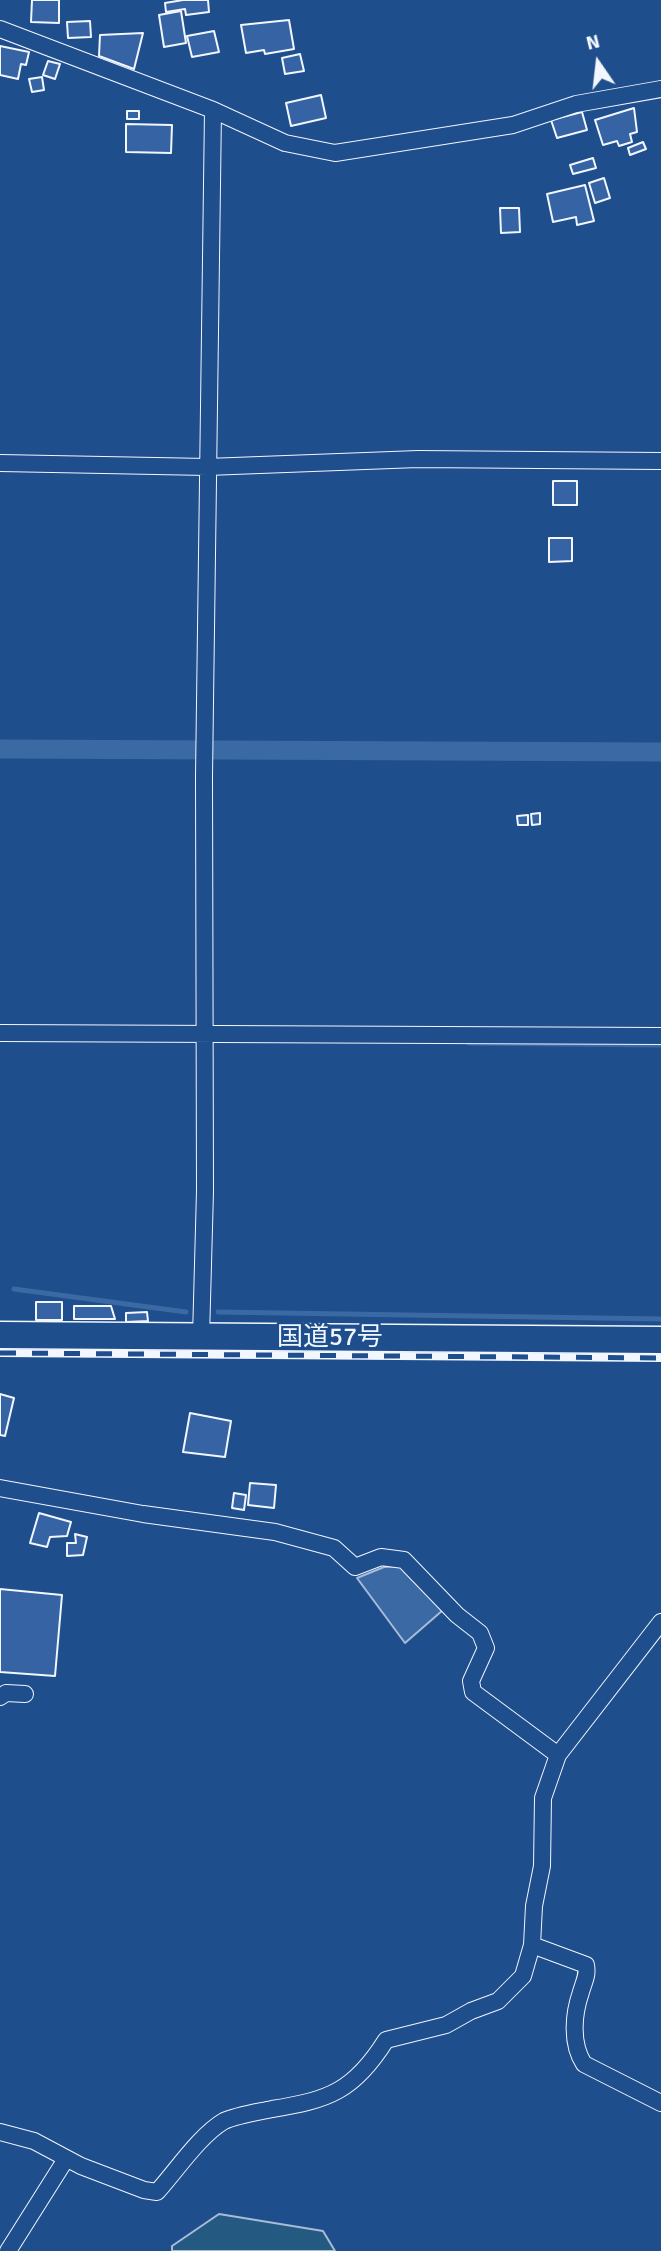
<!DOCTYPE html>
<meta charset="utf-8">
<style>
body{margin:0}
#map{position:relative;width:661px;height:2251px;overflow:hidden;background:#1f4e8c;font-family:Signika,sans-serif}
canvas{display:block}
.north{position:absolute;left:563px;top:28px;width:70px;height:70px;-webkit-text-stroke:5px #1f4e8c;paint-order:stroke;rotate:346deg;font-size:19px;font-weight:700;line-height:28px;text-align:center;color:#f2f6ff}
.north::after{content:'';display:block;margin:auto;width:24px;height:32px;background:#f2f6ff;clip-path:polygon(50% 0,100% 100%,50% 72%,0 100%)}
</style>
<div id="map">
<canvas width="661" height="2251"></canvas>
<div class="north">N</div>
</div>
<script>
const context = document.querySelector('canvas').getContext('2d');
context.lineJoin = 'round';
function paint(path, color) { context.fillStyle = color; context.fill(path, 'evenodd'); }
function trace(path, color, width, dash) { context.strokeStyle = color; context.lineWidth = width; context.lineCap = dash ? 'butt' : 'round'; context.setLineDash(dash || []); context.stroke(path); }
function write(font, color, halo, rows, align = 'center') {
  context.font = font + ' Signika,"Noto Sans JP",sans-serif'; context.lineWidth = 5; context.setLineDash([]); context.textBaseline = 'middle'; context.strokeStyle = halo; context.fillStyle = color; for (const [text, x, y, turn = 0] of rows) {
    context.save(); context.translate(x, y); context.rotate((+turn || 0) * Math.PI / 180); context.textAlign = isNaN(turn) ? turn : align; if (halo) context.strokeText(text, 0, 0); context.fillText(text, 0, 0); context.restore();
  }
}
const green = new Path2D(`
 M219 2214 323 2231 335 2251H172V2246Z`);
const water = new Path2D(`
 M401 1566 443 1610 405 1643 357 1578 384 1567Z`);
const stream = new Path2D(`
 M469 1043 661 1045
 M14 1289 186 1312
 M218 1312 661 1319`);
const canal = new Path2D(`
 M0 749 661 752`);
const building = new Path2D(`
 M32 0H59V23L31 22Z
 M183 0H208L209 12 186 15 185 9 166 12 165 3Z
 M181 11 186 43 164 47 159 15Z
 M289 20 294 49 265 54 264 50 246 53 241 25Z
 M90 21 91 37 68 38 67 22Z
 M214 31 219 52 192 57 187 36Z
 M143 33 134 69 99 56 100 35Z
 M0 46 29 52 26 65 21 64 18 79 0 75Z
 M300 54 304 71 285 74 282 58Z
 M48 61 60 64 55 79 43 75Z
 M42 77 44 90 32 92 29 79Z
 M321 95 326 118 291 126 286 103Z
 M634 108 637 132 630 134 632 142 619 146 617 141 603 145 595 120Z
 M127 111H139V119H127Z
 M582 112 587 130 557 138 551 120Z
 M126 124 172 125 171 153 126 152Z
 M643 142 646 149 630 155 628 148Z
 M593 158 596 168 573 174 570 165Z
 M604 178 610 198 595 203 589 183Z
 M585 185 594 221 577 225 576 217 553 222 547 194Z
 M500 208H519L520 232 501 233Z
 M553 481H577V505H553Z
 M549 538H572V561L549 562Z
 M540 813V824L532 825 531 814Z
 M528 815V825H518L517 816Z
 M36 1302H62V1320H36Z
 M74 1306H111L115 1319H74Z
 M147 1312 148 1321 126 1322V1313Z
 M0 1394 14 1398 5 1436 0 1435Z
 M190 1413 231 1421 225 1457 183 1452Z
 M250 1483 276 1485 274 1508 248 1505Z
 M234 1493 246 1495 244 1510 232 1508Z
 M39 1513 71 1522 67 1536 50 1537 47 1547 30 1543Z
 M75 1534 87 1537 83 1555 67 1556V1543H76Z
 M0 1589 62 1595 55 1676 0 1672Z`);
const minor = new Path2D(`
 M0 29 213 110 285 143 335 153 513 125 576 104 661 89
 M0 463 207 467 418 459 661 461
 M0 1033 661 1036
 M201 1337 205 1191 204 776 213 110
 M0 1488 143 1514 275 1532 334 1548 355 1567 381 1557 404 1560 457 1615 480 1633 486 1648 471 1681 473 1692 558 1755
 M0 1697 6 1693 25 1694
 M532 1945 586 1965C588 1976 584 1981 581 1992 573 2015 571 2044 584 2064L661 2103
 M0 2132 34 2141 81 2166 144 2190 157 2192C176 2171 200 2135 224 2121 237 2115 258 2112 272 2109 329 2100 354 2091 386 2040L446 2025 471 2011 498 2001 523 1976 532 1945 534 1906 542 1866 543 1798 558 1755 661 1622
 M8 2251 66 2159`);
const trunk = new Path2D(`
 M0 1335 661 1340`);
const rail = new Path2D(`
 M0 1353 661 1358`);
const streetNames = [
 ["国道57号",330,1338]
];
paint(green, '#245a82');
trace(green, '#a8bbd7', 2);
paint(water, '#3b69a3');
trace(water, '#a8bbd7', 2);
trace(stream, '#3b69a3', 5);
trace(canal, '#3b69a3', 19);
paint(building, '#3563a3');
trace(building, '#f2f6ff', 2);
trace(minor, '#f2f6ff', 18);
trace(trunk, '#f2f6ff', 29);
trace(minor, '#1f4e8c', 16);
trace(trunk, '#1f4e8c', 26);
trace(rail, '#f2f6ff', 8);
trace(rail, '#1f4e8c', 5, [16]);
write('26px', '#f2f6ff', '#1f4e8c', streetNames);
</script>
